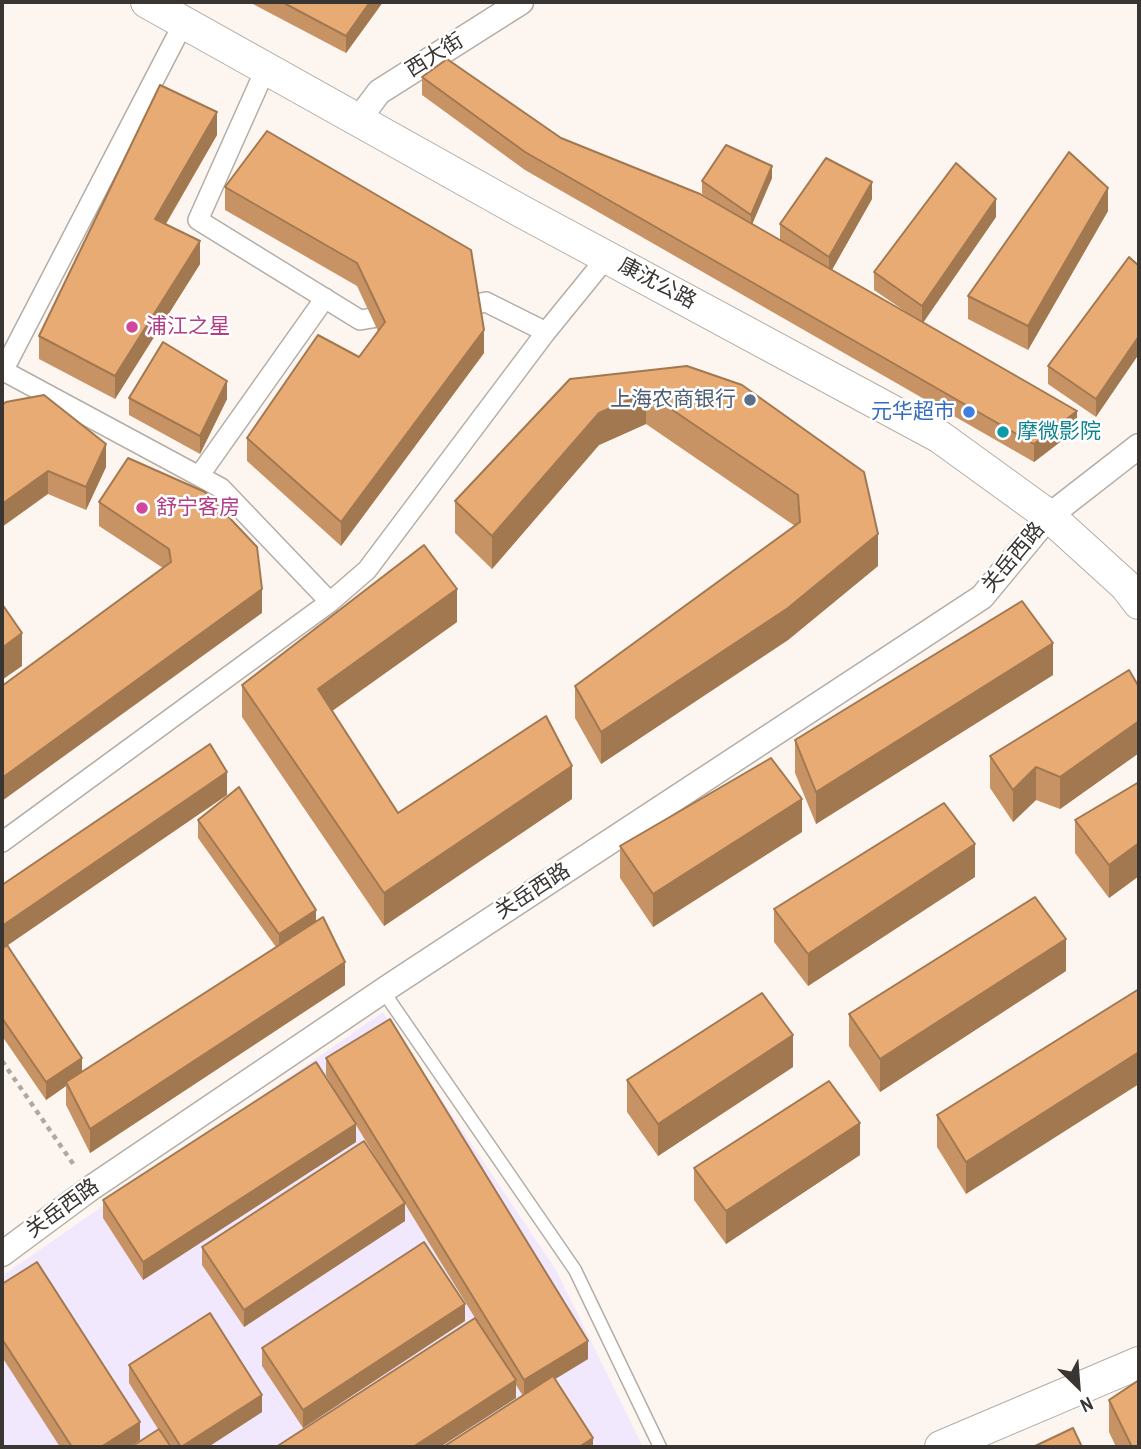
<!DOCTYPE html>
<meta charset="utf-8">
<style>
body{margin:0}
#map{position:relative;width:1141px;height:1449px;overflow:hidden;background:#fdf5ef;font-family:"Archivo Narrow",sans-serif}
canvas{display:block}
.frame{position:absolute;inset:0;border:4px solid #383533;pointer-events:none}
.north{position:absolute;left:1043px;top:1351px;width:70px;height:70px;-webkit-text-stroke:5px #fff;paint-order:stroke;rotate:155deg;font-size:19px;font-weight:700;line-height:28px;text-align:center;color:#383533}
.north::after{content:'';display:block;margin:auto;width:24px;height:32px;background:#383533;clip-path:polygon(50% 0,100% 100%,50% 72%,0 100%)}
</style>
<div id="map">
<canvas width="1141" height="1449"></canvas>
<div class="frame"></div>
<div class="north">N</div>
</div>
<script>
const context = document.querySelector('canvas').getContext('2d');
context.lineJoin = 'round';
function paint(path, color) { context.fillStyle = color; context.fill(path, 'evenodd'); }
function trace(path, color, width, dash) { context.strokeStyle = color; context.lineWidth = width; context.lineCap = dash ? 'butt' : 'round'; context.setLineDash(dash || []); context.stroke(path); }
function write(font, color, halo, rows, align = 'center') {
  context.font = font + ' "Archivo Narrow","Noto Sans SC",sans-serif'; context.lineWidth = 5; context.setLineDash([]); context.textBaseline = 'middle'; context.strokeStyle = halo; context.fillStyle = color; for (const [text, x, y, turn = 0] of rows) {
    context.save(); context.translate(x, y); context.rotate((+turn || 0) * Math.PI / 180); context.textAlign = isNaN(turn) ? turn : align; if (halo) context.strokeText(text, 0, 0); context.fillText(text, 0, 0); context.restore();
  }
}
const commercial = new Path2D(`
 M383 1012 556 1270 643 1447H2V1276Z`);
const path = new Path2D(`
 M2 1061 76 1168`);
const service = new Path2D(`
 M383 991 575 1270 660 1447`);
const pedestrian = new Path2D(`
 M266 68 198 220 360 320 372 318
 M476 304 486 302 546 332
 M2 370 221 488 330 602
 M2 373 184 22
 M199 476 325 298
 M2 842 330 602 367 570 546 332 607 257`);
const minor = new Path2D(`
 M358 120 379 92 521 2
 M2 1254 91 1188 393 984 982 597 1049 516 1139 446`);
const tertiary = new Path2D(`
 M147 2 519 210 940 437 1049 516 1126 586 1139 603
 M941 1447 1139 1363`);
const wall = new Path2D(`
 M249 2H383L346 53Z
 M422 77 561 138 718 204 702 194V181L772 178 752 224 780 240V224L872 199 832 270 912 316 874 290V272L996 217 923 323 1077 429 1034 462 525 170 422 95Z
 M267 131 484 353 341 546 247 461V438L359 357 378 331 357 286 225 210V187Z
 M217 135 166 224 200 264 115 399 39 359V336Z
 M1108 211 1028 350 968 319V296Z
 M1129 257 1096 417 1048 384V366Z
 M687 366 878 566 788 640 601 764 575 718V686L795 526 646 424 599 445 492 569 455 533V501Z
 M129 398 227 399 200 454 129 415Z
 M6 402 106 467 86 510 48 494Z
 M128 458 262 613 163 568 99 526V502Z
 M457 622 332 711 398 813 572 799 384 926 242 717V685Z
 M1053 675 816 824 795 773V740Z
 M1139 687V753L1060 809 1036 800 1013 822 990 788V756Z
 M1139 782V876L1109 898 1075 853V820Z
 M227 795 8 945 82 1072 276 947 198 838V820L316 922 345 985 90 1153 66 1105V1086L46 1100 2 1036V885Z
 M802 832 653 927 620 878V846Z
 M975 877 808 986 774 942V909Z
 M1066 971 880 1092 849 1046V1014Z
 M1139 989 966 1194 937 1147V1115Z
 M326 1058 588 1359 555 1379 593 1447 523 1396 516 1385V1398L440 1447H276L475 1318 405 1204V1221L244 1327 202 1265V1247L397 1192 356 1125V1142L143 1280 103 1218V1200L341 1101 326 1075Z
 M793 1067 658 1156 627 1112V1080Z
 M860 1155 726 1244 694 1200V1168Z
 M2 1284 140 1440 129 1447H60L2 1357Z
 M465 1321 303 1428 262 1366V1348Z
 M129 1365 262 1412 208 1447H131L158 1429 129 1383Z
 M1109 1400 1139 1447H1116L1109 1432Z`);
const shadedWall = new Path2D(`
 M370 2H383L346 53V36Z
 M217 112V135L155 242V219Z
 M772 166V178L751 227V215Z
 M872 182V199L829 275V257Z
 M1108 188V211L1028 350V326Z
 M996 199V217L922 324V306Z
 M200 241V264L115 399V376Z
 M484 330V353L341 546V522Z
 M1139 336V354L1096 417V399Z
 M227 381V399L200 454V436Z
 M646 392V424L599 445 492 569V536L599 413Z
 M1077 411V429L1034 462V444Z
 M106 444V467L86 510V487Z
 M48 471V494L2 527V504Z
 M878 534V566L788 640 601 764V732Z
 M262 589V613L2 801V778Z
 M457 589V622L318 721V689Z
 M22 633V666L2 680V648Z
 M1053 643V675L816 824V792Z
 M1139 721V753L1060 809V777Z
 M572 766V799L384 926V893Z
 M1036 767V800L1013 822V790Z
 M227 772V795L2 949V926Z
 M802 799V832L653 927V894Z
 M1139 843V876L1109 898V865Z
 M975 844V877L808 986V954Z
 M316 910V927L279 952V934Z
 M1066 939V971L880 1092V1059Z
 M345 962V985L90 1153V1129Z
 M793 1035V1067L658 1156V1124Z
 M1139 1052V1084L966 1194V1162Z
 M82 1058V1075L66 1082V1086L46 1100V1082Z
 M860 1123V1155L726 1244V1211Z
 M356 1124V1142L143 1280V1262Z
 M405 1203V1221L244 1327V1310Z
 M465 1304V1321L303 1428V1410Z
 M588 1341V1359L524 1398V1380Z
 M516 1380V1398L440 1447H413Z
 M262 1395V1412L208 1447H181Z
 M140 1422V1440L129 1447H101Z
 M593 1438V1447H579Z`);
const building = new Path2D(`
 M282 2H370L346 36Z
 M447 59 561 138 700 194 1077 411 1034 444 525 152 422 77Z
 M160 85 217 112 155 219 200 241 115 376 39 336Z
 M267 131 471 250 484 330 341 522 247 438 318 335 359 357 385 322 357 263 225 187Z
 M726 145 772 166 751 215 702 181Z
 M1069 152 1108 188 1028 326 968 296Z
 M826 158 872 182 829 257 780 224Z
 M956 163 996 199 922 306 874 272Z
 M1129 257 1139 266V336L1096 399 1048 366Z
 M163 342 227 381 200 436 129 398Z
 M687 366 742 385 864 472 878 534 788 608 601 732 575 686 800 522 798 495 646 392 599 413 492 536 455 501 570 379Z
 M44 395 106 444 86 487 48 471 2 504V405L6 402Z
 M128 458 205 492 257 547 262 589 2 778V686L171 562 169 549 99 502Z
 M424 545 457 589 318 689 398 813 546 716 572 766 384 893 242 685Z
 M1022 601 1053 643 816 792 795 740Z
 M2 604 22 633 2 648Z
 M1129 670 1139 687V721L1060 777 1036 767 1013 790 990 756Z
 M210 744 227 772 2 926V885Z
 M771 758 802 799 653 894 620 846Z
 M1139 782V843L1109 865 1075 820Z
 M239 787 316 910 279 934 198 820Z
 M944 803 975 844 808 954 774 909Z
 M1035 897 1066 939 880 1059 849 1014Z
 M323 917 345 962 90 1129 66 1082Z
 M7 945 82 1058 46 1082 2 1018V949Z
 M1139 989V1052L966 1162 937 1115Z
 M762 993 793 1035 658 1124 627 1080Z
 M390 1019 588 1341 524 1380 326 1058Z
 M316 1062 356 1124 143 1262 103 1200Z
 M829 1081 860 1123 726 1211 694 1168Z
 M364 1141 405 1203 244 1310 202 1247Z
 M424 1242 465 1304 303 1410 262 1348Z
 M37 1262 140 1422 101 1447H72L2 1339V1284Z
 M210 1313 262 1395 181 1447 129 1365Z
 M475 1318 516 1380 413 1447H276Z
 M553 1376 593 1438 579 1447H443Z
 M1139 1380V1447H1132L1109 1400Z
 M1073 1428 1082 1447H1033Z
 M159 1429 171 1447H131Z`);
const markers = [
 [132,327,7,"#d1479c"],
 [750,400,7,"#5c6f8a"],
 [969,412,7,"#3f7fe0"],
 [1003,432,7,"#0f9aa8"],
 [142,508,7,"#d1479c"]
];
const streetNames = [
 ["西大街",435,56,-32],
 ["康沈公路",657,284,28],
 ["关岳西路",1014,558,-50],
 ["关岳西路",533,892,-33],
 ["关岳西路",63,1209,-36]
];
const hotelNames = [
 ["浦江之星",146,327],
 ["舒宁客房",156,508]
];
const serviceNames = [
 ["上海农商银行",736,400]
];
const shopNames = [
 ["元华超市",955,412]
];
const cultureNames = [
 ["摩微影院",1017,432]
];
paint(commercial, '#f2e8fd');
trace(service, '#b4ada7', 15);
trace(pedestrian, '#b4ada7', 22);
trace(minor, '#b4ada7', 27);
trace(tertiary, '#b4ada7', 34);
trace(path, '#afa9a4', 4.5, [5, 5]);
trace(service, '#fff', 12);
trace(pedestrian, '#fff', 19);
trace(minor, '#fff', 24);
trace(tertiary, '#fff', 32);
paint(wall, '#c89364');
paint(shadedWall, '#a27851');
paint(building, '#e8ab74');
trace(building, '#a27851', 2);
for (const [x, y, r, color] of markers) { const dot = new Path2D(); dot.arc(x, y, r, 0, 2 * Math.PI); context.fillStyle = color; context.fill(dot); trace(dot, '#fff', 2.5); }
write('21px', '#383533', '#fff', streetNames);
write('21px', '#b23c85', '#fff', hotelNames, 'left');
write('21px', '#4e5e75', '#fff', serviceNames, 'right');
write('21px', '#366cbe', '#fff', shopNames, 'right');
write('21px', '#0d838f', '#fff', cultureNames, 'left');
</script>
